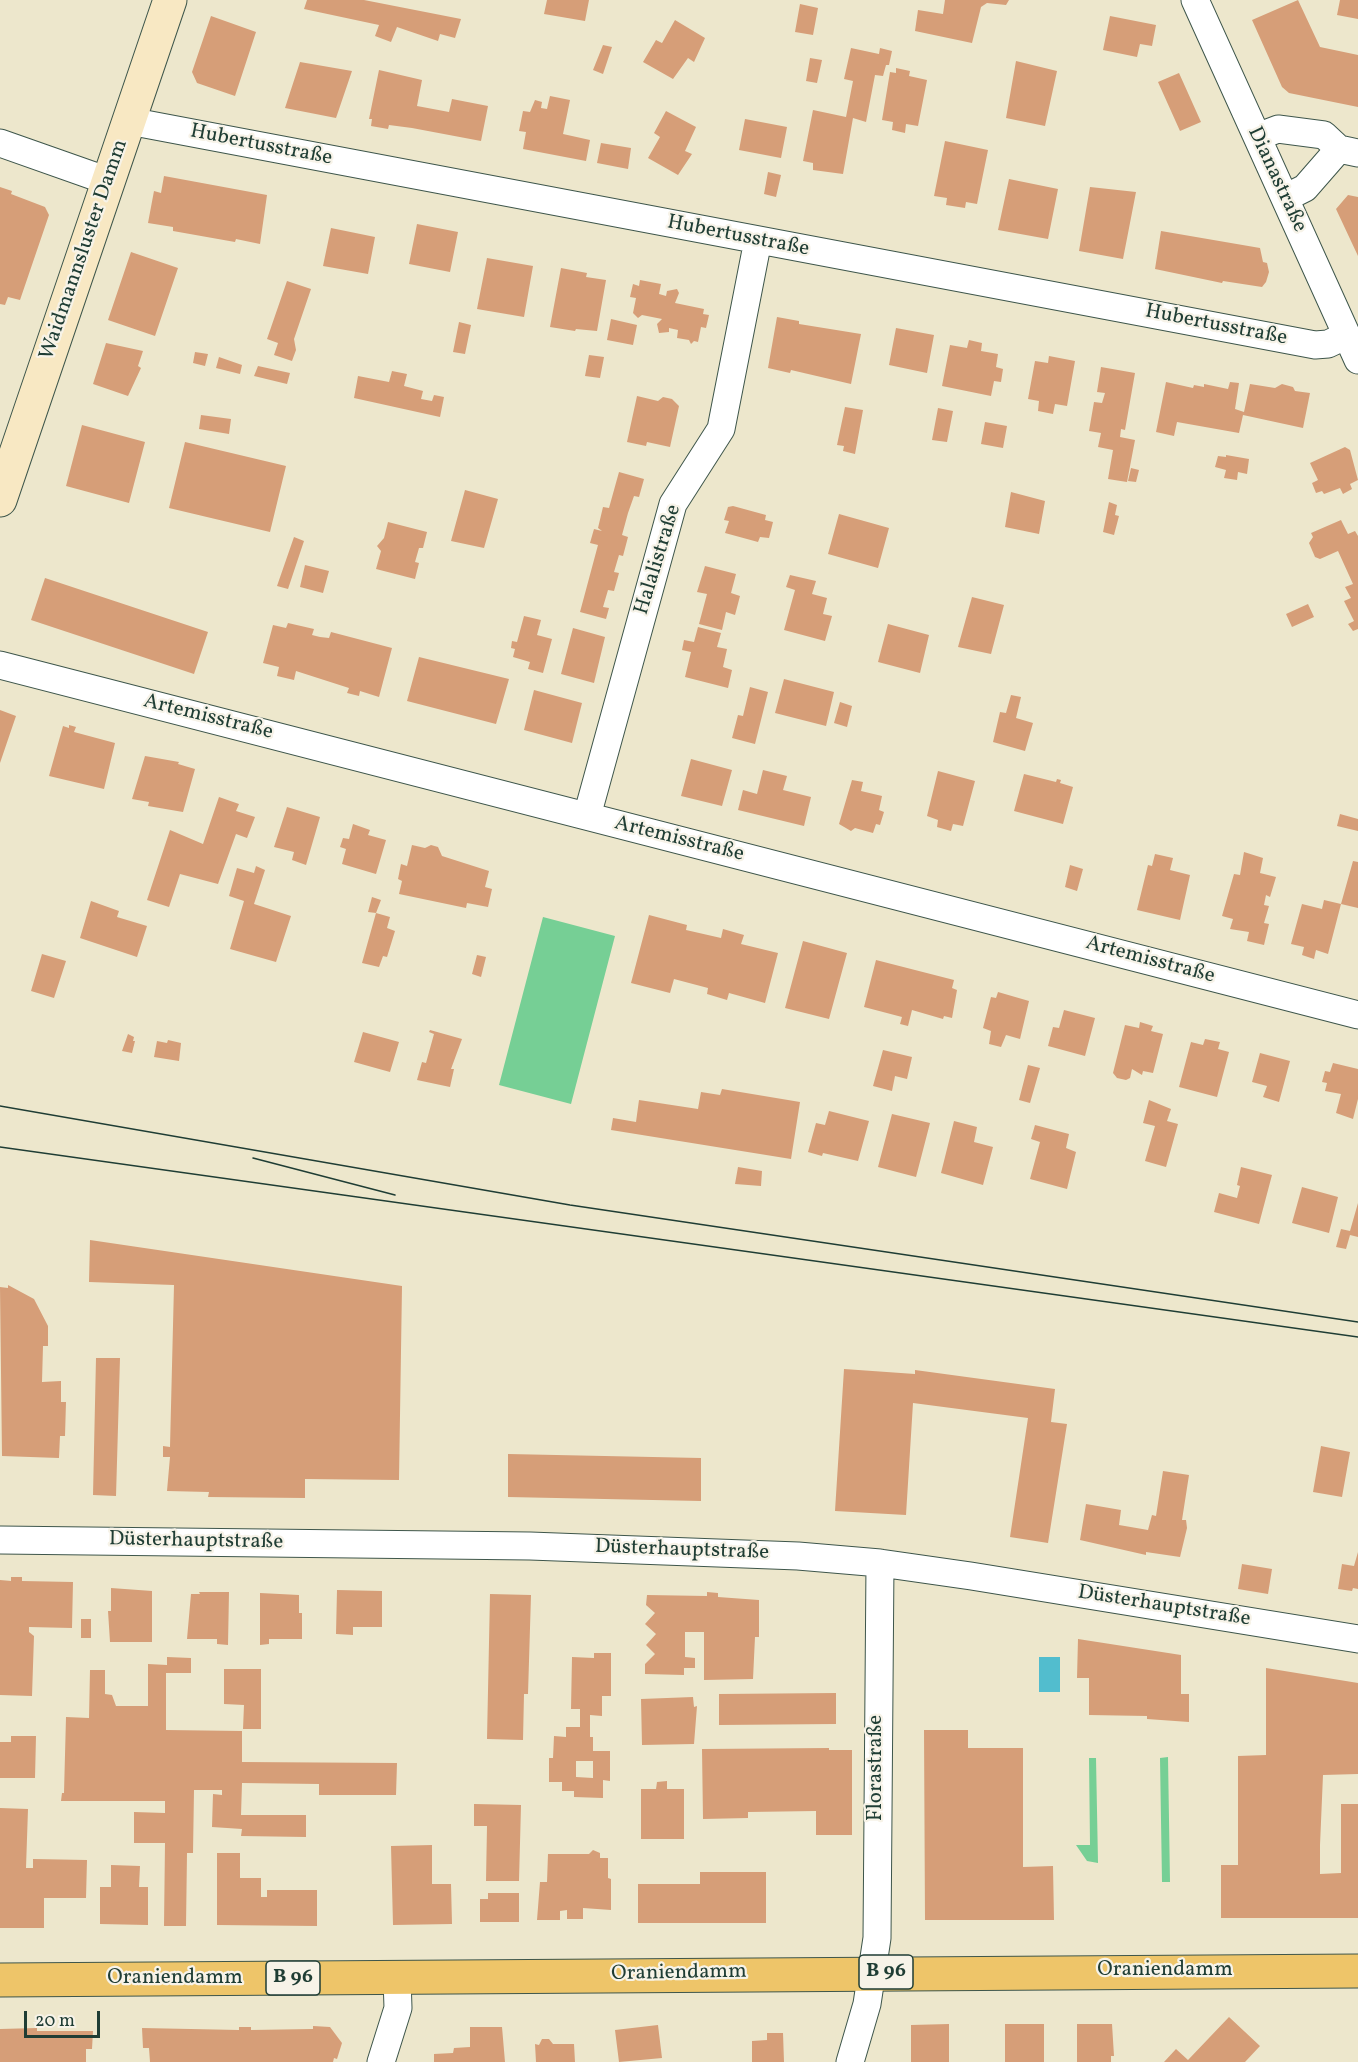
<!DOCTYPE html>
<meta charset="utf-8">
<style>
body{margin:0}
#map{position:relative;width:1358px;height:2062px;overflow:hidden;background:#ede7cc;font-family:Vollkorn,serif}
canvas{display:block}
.scale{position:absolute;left:24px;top:2011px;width:76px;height:27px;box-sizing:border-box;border:3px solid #1f3d34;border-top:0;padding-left:8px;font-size:18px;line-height:21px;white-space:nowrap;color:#1f3d34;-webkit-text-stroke:4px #f7f3e8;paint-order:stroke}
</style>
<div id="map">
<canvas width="1358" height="2062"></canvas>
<div class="scale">20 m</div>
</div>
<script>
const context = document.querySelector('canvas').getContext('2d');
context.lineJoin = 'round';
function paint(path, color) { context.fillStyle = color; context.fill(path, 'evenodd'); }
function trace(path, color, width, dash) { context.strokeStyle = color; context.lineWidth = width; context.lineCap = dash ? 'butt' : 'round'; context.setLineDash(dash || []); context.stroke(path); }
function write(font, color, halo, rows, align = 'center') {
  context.font = font + ' Vollkorn,serif'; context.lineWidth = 4.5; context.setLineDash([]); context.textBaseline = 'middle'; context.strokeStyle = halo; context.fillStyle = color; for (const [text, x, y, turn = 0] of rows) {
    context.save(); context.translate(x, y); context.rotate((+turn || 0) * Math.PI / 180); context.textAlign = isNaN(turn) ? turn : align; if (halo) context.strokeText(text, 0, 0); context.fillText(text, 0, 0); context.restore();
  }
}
const green = new Path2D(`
 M543 917 615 936 571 1104 499 1085Z
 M1168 1757 1170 1882H1162L1160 1758Z
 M1089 1758H1096L1098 1863 1087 1861 1076 1845H1090Z`);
const water = new Path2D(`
 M1039 1657H1060V1692H1039Z`);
const building = new Path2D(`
 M307 0H364L461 19 455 38 440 34 438 41 397 27 391 42 375 36 379 25 304 9Z
 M547 0H589L585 21 544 14Z
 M945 0H1009L1006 5 987 3 981 7 972 43 915 31 918 10 943 14Z
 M1298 0 1320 47 1358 55V107L1289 93 1282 87 1252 20Z
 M1340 0H1358V19L1337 15Z
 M800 4 818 8 813 35 795 32Z
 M211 16 256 32 235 96 197 83 192 72Z
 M1110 16 1156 25 1152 46 1140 44 1137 57 1103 50Z
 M675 20 705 38 694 62 688 58 673 79 643 62 656 40 662 43Z
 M603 45 612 47 603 74 593 70Z
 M851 48 879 54 880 48 892 51 889 65H886L883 76 875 75 866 122 853 118 843 174 813 170V163L803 161 813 110 846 117 853 81 844 79Z
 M810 58 822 60 817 83 806 81Z
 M1016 61 1057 71 1045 126 1006 118Z
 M300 62 352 71 336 118 285 108Z
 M896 68 910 71 909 76 927 80 918 126 906 124 905 133 892 130 893 122 882 120 890 72 896 73Z
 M379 70 422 80 417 106 449 112 452 99 488 106 481 141 412 128 389 125 388 129 371 126 372 119H369Z
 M1179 73 1201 122 1180 131 1158 82Z
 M550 96 570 100 563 134 590 140 586 161 523 149 526 132 519 131 523 111 530 112 535 100 542 102 541 108 547 109Z
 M666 111 696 127 685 151 692 154 678 175 648 158 660 137 654 133Z
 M745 119 787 127 781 158 739 150Z
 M945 141 988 150 977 204 966 202 965 208 946 205 947 198 934 196Z
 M601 143 631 148 628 169 597 163Z
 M768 172 781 175 776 197 764 194Z
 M164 176 267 195 260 244 236 239 235 242 173 231V227L148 223 154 191 161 193Z
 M1009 179 1058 189 1048 239 998 230Z
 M0 187 12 191 11 194 45 207 49 215 20 300 8 297 5 305 0 304Z
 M1090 187 1136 192 1123 259 1079 251Z
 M1348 195 1358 197V256L1336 209Z
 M417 224 458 232 450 272 409 264Z
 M331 228 375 237 368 274 323 266Z
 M1161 231 1260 248 1263 262 1267 263 1269 272 1266 282 1262 287 1223 281 1222 283 1155 269Z
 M131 252 178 268 155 336 108 320Z
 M487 258 533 266 524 317 477 309Z
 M561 268 587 273 586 277 606 280 597 331 576 329 575 331 550 327Z
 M640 280 661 284 659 294 666 296 667 291 677 289 679 293 675 303 704 309 703 314 709 315 706 328 701 327 698 342 694 341 691 344 689 340 677 338 678 330 669 328V332L659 333 657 324 662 319 642 315 638 318 633 313 636 298 630 297 633 284 639 286Z
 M287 281 311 289 294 339 296 350 292 361 274 355 278 343 267 339Z
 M777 317 799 321V324L861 334 851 384 791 370 790 373 768 368Z
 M611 319 637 325 633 345 607 340Z
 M459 322 471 325 465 354 453 352Z
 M896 328 934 335 927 373 889 365Z
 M969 340 982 343 981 351 998 354 996 367 1003 369 1001 382 994 381 991 396 942 386 950 345 967 348Z
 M106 343 143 351 138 366 141 368 128 396 93 384Z
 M195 352 208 354 205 366 193 363Z
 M589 355 604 357 600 378 585 376Z
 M1049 356 1075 361 1067 406 1055 404 1053 414 1038 411 1039 401 1028 399 1035 361 1048 363Z
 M219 357 242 365 240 374 216 368Z
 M258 366 290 373 287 384 254 376Z
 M1101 367 1135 373 1125 430 1121 429 1120 437 1135 440 1127 482 1108 479 1113 450 1098 447 1101 433 1089 431 1094 402 1102 403 1105 393 1097 392Z
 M392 371 407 374 404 386 423 391 421 399 432 401 434 395 444 397 440 417 354 398 358 376 389 382Z
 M1166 382 1193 388 1194 385 1204 387V384L1228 389 1230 382 1239 383 1235 409 1244 412 1250 384 1275 388 1282 384 1293 387 1295 391 1310 393 1303 428 1243 415 1239 433 1177 422 1174 436 1156 432Z
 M637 396 658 401 663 397 672 399 679 406 670 447 647 442 646 446 627 442Z
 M845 407 863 410 855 454 843 451 844 446 837 445Z
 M938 408 953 411 947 442 932 440Z
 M201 415 231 419 229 434 199 429Z
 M985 422 1007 426 1003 448 981 444Z
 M82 425 145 442 129 503 66 486Z
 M185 442 286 466 270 532 169 508Z
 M1345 447 1350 450 1358 480 1350 484 1352 489 1343 494 1340 488 1324 494 1322 491 1316 493 1312 483 1318 480 1310 463Z
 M1226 455 1249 459 1247 474 1238 472 1237 480 1224 478 1226 470 1215 467 1218 456 1226 457Z
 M1131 468 1139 470 1136 482 1128 481Z
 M619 472 644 479 639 497 634 496 628 513 622 535 628 537 623 556 619 555 614 572 619 573 614 591 608 590 603 607 609 608 606 619 580 612 598 545 590 543 594 529 602 531 598 528 603 507 609 508Z
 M465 490 498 499 484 548 451 541Z
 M1011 492 1045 501 1039 534 1005 527Z
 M1109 502 1117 505 1115 515 1119 516 1114 535 1103 532Z
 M733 506 766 515 765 520 773 522 769 538 760 537 758 542 725 533 729 521 724 520 728 507Z
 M839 514 889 528 878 568 828 554Z
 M1341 520 1348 534 1355 531 1358 536V629L1353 631 1348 624 1354 621 1344 601 1351 598 1345 587 1353 584 1338 551 1320 559 1315 557 1309 543 1313 537 1311 533Z
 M388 522 427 532 423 548H419L415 562 419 563 415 579 376 569 381 551 377 546 384 538Z
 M294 537 304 541 288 589 277 586Z
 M305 565 329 571 323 593 300 587Z
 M705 566 736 574 731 593 740 596 735 615 726 612 722 630 699 624 707 594 697 592Z
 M790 575 816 581 812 594 827 598 823 614 832 616 825 641 784 630 795 590 786 587Z
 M45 578 208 632 194 674 31 620Z
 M972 597 1004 605 991 654 958 647Z
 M1308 604 1314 617 1292 627 1286 614Z
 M524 616 541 620 537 635 552 639 543 673 528 669 530 662 513 657 515 649 511 648 512 641 517 642Z
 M288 623 314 629 312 635 320 637 329 638 331 632 392 648 379 697 360 691 359 696 347 693 349 688 296 671 294 680 277 676 279 667 263 663 273 625 286 628Z
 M888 624 929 635 920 673 878 662Z
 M698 627 721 633 717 647 727 649 723 667 732 670 728 688 685 677 691 652 682 650 684 640 694 642Z
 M573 628 605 637 594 683 561 674Z
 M419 657 509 679 496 724 407 701Z
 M784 679 834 692 826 726 775 713Z
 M750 687 768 692 755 744 732 738 738 715 743 716Z
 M534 690 582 703 572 743 524 730Z
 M1011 695 1021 697 1016 718 1033 723 1025 751 993 742 1000 712 1006 713Z
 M840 702 852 706 847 727 834 723Z
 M0 710 16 716 0 763Z
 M69 725 76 727 74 732 115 743 104 789 49 776 63 726 69 728Z
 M145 756 179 762 178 764 195 769 183 812 148 806 149 802 132 799Z
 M691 759 732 770 722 806 681 796Z
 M763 770 787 776 783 790 811 797 804 826 738 810 743 790 757 794Z
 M938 771 975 781 963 826 953 824 951 831 937 827 938 820 927 816Z
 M1024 774 1056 782 1057 779 1061 780 1060 783 1073 787 1063 824 1014 811Z
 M852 780 863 782 861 791 882 796 879 810 884 812 880 825 876 824 873 833 855 828 851 831 839 824Z
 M219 797 239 804 236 811 255 817 247 838 236 834 218 884 180 874 169 907 147 900 170 830 203 844Z
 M287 807 320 817 306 865 292 860 294 852 274 847Z
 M1340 814 1358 819V831L1337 826Z
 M353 824 370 830 368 835 386 840 376 874 342 864 346 849 340 847 343 838 349 839Z
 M412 845 425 848 431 845 438 847 442 856 489 871 485 887 492 889 488 907 467 903 466 908 399 894 402 881 398 879 401 864 407 866Z
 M1244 852 1263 858 1260 873 1276 877 1270 897 1266 895 1264 905 1269 906 1264 923 1269 924 1264 945 1247 941 1249 932 1230 929 1233 919 1222 916 1234 874 1240 875Z
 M1155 854 1173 858 1170 870 1190 875 1180 920 1137 910 1148 865 1152 866Z
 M1353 861 1358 862V908L1341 904Z
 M1070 865 1083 869 1077 891 1065 887Z
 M256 866 265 870 254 904 291 916 276 962 230 949 244 901 229 896 237 868 254 873Z
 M372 897 381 900 376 913 368 912Z
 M1324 900 1341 904 1328 954 1316 950 1314 959 1302 955 1304 947 1291 944 1302 904 1322 909Z
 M91 901 119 911 117 917 147 926 137 957 80 938Z
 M376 913 390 917 387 928 395 931 387 957 383 956 379 967 362 963Z
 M649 915 687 925 686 930 721 938 723 929 744 935 741 944 778 953 765 1003 729 993 727 1000 707 994 708 988 674 979 670 993 631 983Z
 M803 941 847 953 829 1019 785 1008Z
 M42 954 66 961 54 998 31 991Z
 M477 955 486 957 481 977 472 974Z
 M876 960 954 980 952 988 957 990 952 1018 944 1016 943 1019 912 1010 908 1026 900 1024 902 1017 864 1007Z
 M998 992 1029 1001 1020 1039 1006 1035 1001 1047 989 1044 991 1031 983 1028 991 997 996 998Z
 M1064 1010 1095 1018 1085 1056 1048 1046 1053 1027 1059 1028Z
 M1140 1022 1153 1026 1151 1031 1163 1034 1153 1073 1143 1071 1142 1075 1132 1069 1130 1078 1126 1080 1117 1078 1113 1073 1125 1025 1139 1028Z
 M430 1030 462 1039 451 1069H454L450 1087 417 1080 422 1062 426 1063 434 1034 429 1032Z
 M363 1032 399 1042 390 1072 354 1062Z
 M128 1034 134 1037 133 1041H135L132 1053 122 1051Z
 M1205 1039 1220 1042 1218 1049 1229 1052 1217 1097 1179 1087 1191 1042 1203 1045Z
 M168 1040 181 1043 179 1061 154 1057 157 1041 167 1043Z
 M883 1050 912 1057 907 1079 895 1076 892 1091 873 1086Z
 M1260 1053 1290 1061 1279 1102 1263 1097 1267 1086 1252 1082Z
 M1333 1063 1358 1069V1099L1353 1119 1336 1113 1341 1094 1325 1091 1327 1083 1322 1082 1325 1071 1330 1072Z
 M1028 1065 1040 1068 1030 1103 1019 1100Z
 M722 1089 800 1102 791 1159 611 1130 613 1118 636 1122 639 1100 698 1109 701 1092 720 1095Z
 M1149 1100 1171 1109 1167 1121 1178 1124 1166 1167 1145 1161 1155 1126 1143 1123Z
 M829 1111 869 1121 858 1161 823 1153 822 1156 808 1152 816 1123 825 1125Z
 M892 1114 930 1123 916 1177 878 1167Z
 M954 1121 977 1127 974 1142 993 1147 983 1185 941 1173Z
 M1035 1125 1069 1134 1066 1148 1076 1152 1067 1189 1030 1179 1040 1142 1031 1139Z
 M738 1167 762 1171 761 1186 735 1184Z
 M1241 1167 1272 1175 1259 1224 1214 1212 1219 1193 1237 1198 1240 1186 1237 1185Z
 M1302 1187 1338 1197 1329 1233 1292 1223Z
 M1358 1203V1237L1350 1235 1346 1249 1336 1247 1341 1229 1350 1231Z
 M90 1240 402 1286 399 1480 305 1479V1498L208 1497 209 1492 167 1491 170 1457H163V1446L170 1447 174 1285 89 1282Z
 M8 1285 34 1299 48 1326V1346H43L42 1382 61 1381V1402H66L65 1436H60L59 1458 2 1456 0 1287 8 1288Z
 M96 1358H120L116 1496 93 1495Z
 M844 1369 915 1374V1370L1055 1389 1051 1422 1067 1424 1048 1543 1010 1537 1028 1418 913 1403 906 1515 835 1511Z
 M1321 1446 1350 1452 1342 1497 1313 1492Z
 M508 1454 701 1458V1501L508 1497Z
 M1163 1471 1189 1475 1182 1520H1186L1187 1528 1180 1557 1146 1552V1555L1080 1540 1086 1504 1121 1510 1119 1525 1148 1530 1152 1515 1156 1516Z
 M1358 1552V1589L1353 1588 1352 1591 1338 1589 1342 1564 1354 1566Z
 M1242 1564 1272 1569 1268 1594 1238 1589Z
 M11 1577H22V1581L73 1582 72 1628 29 1627V1632L34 1636 32 1696 0 1695V1580L11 1581Z
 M111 1588 152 1591V1642H110L108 1611H111Z
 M337 1590 382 1591V1627H353V1635L336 1634Z
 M199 1592H229L228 1645 217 1644V1639H187L191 1594H200Z
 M707 1592 718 1593V1597L759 1600V1637H755L753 1679 704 1680V1632H685V1657L695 1658V1668H684V1675L645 1674V1664L655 1654 646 1645 656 1634 645 1624 655 1613 646 1605 647 1595 707 1596Z
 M260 1593 299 1595V1613H302V1639H269V1644L260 1645Z
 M490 1594 531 1595 528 1694H524L523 1740 487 1739Z
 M81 1619H91V1638H81Z
 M1078 1639 1181 1655V1694H1189V1722L1147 1719V1716L1089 1715V1678H1077Z
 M594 1653H611V1696H602V1716L590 1715V1737H593V1751H610V1781L603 1780V1798L574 1797V1791H562V1782H549V1758H553L554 1736 566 1737V1727H580V1709H571L572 1657 594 1658ZM576 1761H593V1778L576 1777Z
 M167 1657 191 1658V1673H166V1730L242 1731V1762L397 1763 396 1795H319V1784L242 1783 241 1815H306V1837L241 1836 242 1829 212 1827 213 1794 222 1795V1790H194L193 1853H187L186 1926H164L165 1843H134V1812L165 1813V1801H61L62 1793H64L66 1717 89 1718 90 1670H105V1694L112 1695 116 1706H148V1664L167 1665Z
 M1266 1668 1358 1683V1774L1323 1775 1320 1845V1874L1341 1873V1804H1358V1918H1221V1865H1238V1756L1266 1755Z
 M224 1669H261V1729H243L244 1705 224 1704Z
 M836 1693V1724L719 1725V1694Z
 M693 1697 694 1707 697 1706 694 1744 642 1745 641 1699Z
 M924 1730H968V1748H1023V1867L1053 1866 1054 1920H925Z
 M11 1736H36L35 1778H0V1742H11Z
 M829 1748V1750H852V1835H816V1811L748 1812V1818L703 1819 702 1749Z
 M667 1781V1789H684V1839H641V1789H656L657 1782Z
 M474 1804 521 1805 519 1881H486L487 1826H474Z
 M0 1808 28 1809 26 1868H33V1859L87 1860 86 1898H44V1928H0Z
 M432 1845V1884H451L452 1924 393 1925 391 1846Z
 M593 1850 600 1853V1858H608V1878L611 1879V1910L583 1908V1919H567V1910L560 1911V1920H537L540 1882H547L548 1854H589Z
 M217 1853H240V1878H261V1897H267V1890H317V1926L217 1925Z
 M111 1865 140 1866 139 1887H148V1925L100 1924V1887H111Z
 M700 1872H766V1923H638V1884H700Z
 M488 1893H519V1922H480V1899H488Z
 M1229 2017 1260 2046 1245 2062H1164L1176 2049 1188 2060Z
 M949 2024V2062H911V2025Z
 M1005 2024H1044V2062H1005Z
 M1077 2024H1112L1114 2056H1111V2062H1077Z
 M658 2025 662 2058 619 2062 615 2030Z
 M313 2026 330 2027 342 2043 337 2059 334 2058 333 2062H150L149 2048H143L142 2028 239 2030V2027H251V2030L313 2029Z
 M470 2027H502L505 2062H434V2054L453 2053 454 2048 470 2047Z
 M37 2028V2031H93L92 2049H86V2062H0V2029Z
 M767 2033H783L784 2062H752V2041L767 2040Z
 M542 2039H549L553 2044H574L575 2062H536L535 2044 539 2045Z`);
const minor = new Path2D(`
 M1195 0 1358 360
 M129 121 1315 345 1328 344 1347 335
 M1257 137 1278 129 1324 135 1339 149 1358 153
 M0 143 108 181
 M1285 198 1305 188 1339 149
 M0 665 1358 1015
 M587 816 673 504 721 429 758 240
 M0 1540 530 1546 798 1556 880 1563 971 1576 1358 1639
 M381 2062 398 2008 397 1978
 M850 2062 867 2004 877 1938 880 1563`);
const secondary = new Path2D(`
 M0 500 170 0`);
const primary = new Path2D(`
 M0 1980 1358 1971`);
const tram = new Path2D(`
 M0 1106 570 1205 1358 1322
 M0 1147 1358 1337
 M253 1158 395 1195`);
const shields = [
 [886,1972,54],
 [293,1978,54]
];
const shieldNames = [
 ["B 96",886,1972],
 ["B 96",293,1978]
];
const streetNames = [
 ["Hubertusstraße",261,146,11],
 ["Dianastraße",1276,180,65],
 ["Hubertusstraße",738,237,11],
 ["Waidmannsluster Damm",85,250,-71],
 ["Hubertusstraße",1216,326,11],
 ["Halalistraße",659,560,-73],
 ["Artemisstraße",208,718,14],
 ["Artemisstraße",679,840,14],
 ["Artemisstraße",1150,961,15],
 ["Düsterhauptstraße",196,1542,1],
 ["Düsterhauptstraße",682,1551,2],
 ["Düsterhauptstraße",1164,1607,9],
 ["Florastraße",877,1768,-90],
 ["Oraniendamm",1165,1971],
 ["Oraniendamm",679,1974,-1],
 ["Oraniendamm",175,1979]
];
paint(green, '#76cf95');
paint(water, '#52bdce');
paint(building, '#d69e78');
trace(minor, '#3e564b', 29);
trace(secondary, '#3e564b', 35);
trace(primary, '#3e564b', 35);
trace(minor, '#fff', 27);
trace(secondary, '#f8e8c3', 33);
trace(primary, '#eec569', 33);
trace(tram, '#1f3d34', 1.5);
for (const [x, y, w] of shields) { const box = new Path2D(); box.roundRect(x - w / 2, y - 17, w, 34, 4.5); context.fillStyle = '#f7f3e8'; context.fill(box); trace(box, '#1f3d34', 1.5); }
write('bold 20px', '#1f3d34', null, shieldNames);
write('21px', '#1f3d34', '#f7f3e8', streetNames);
</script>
